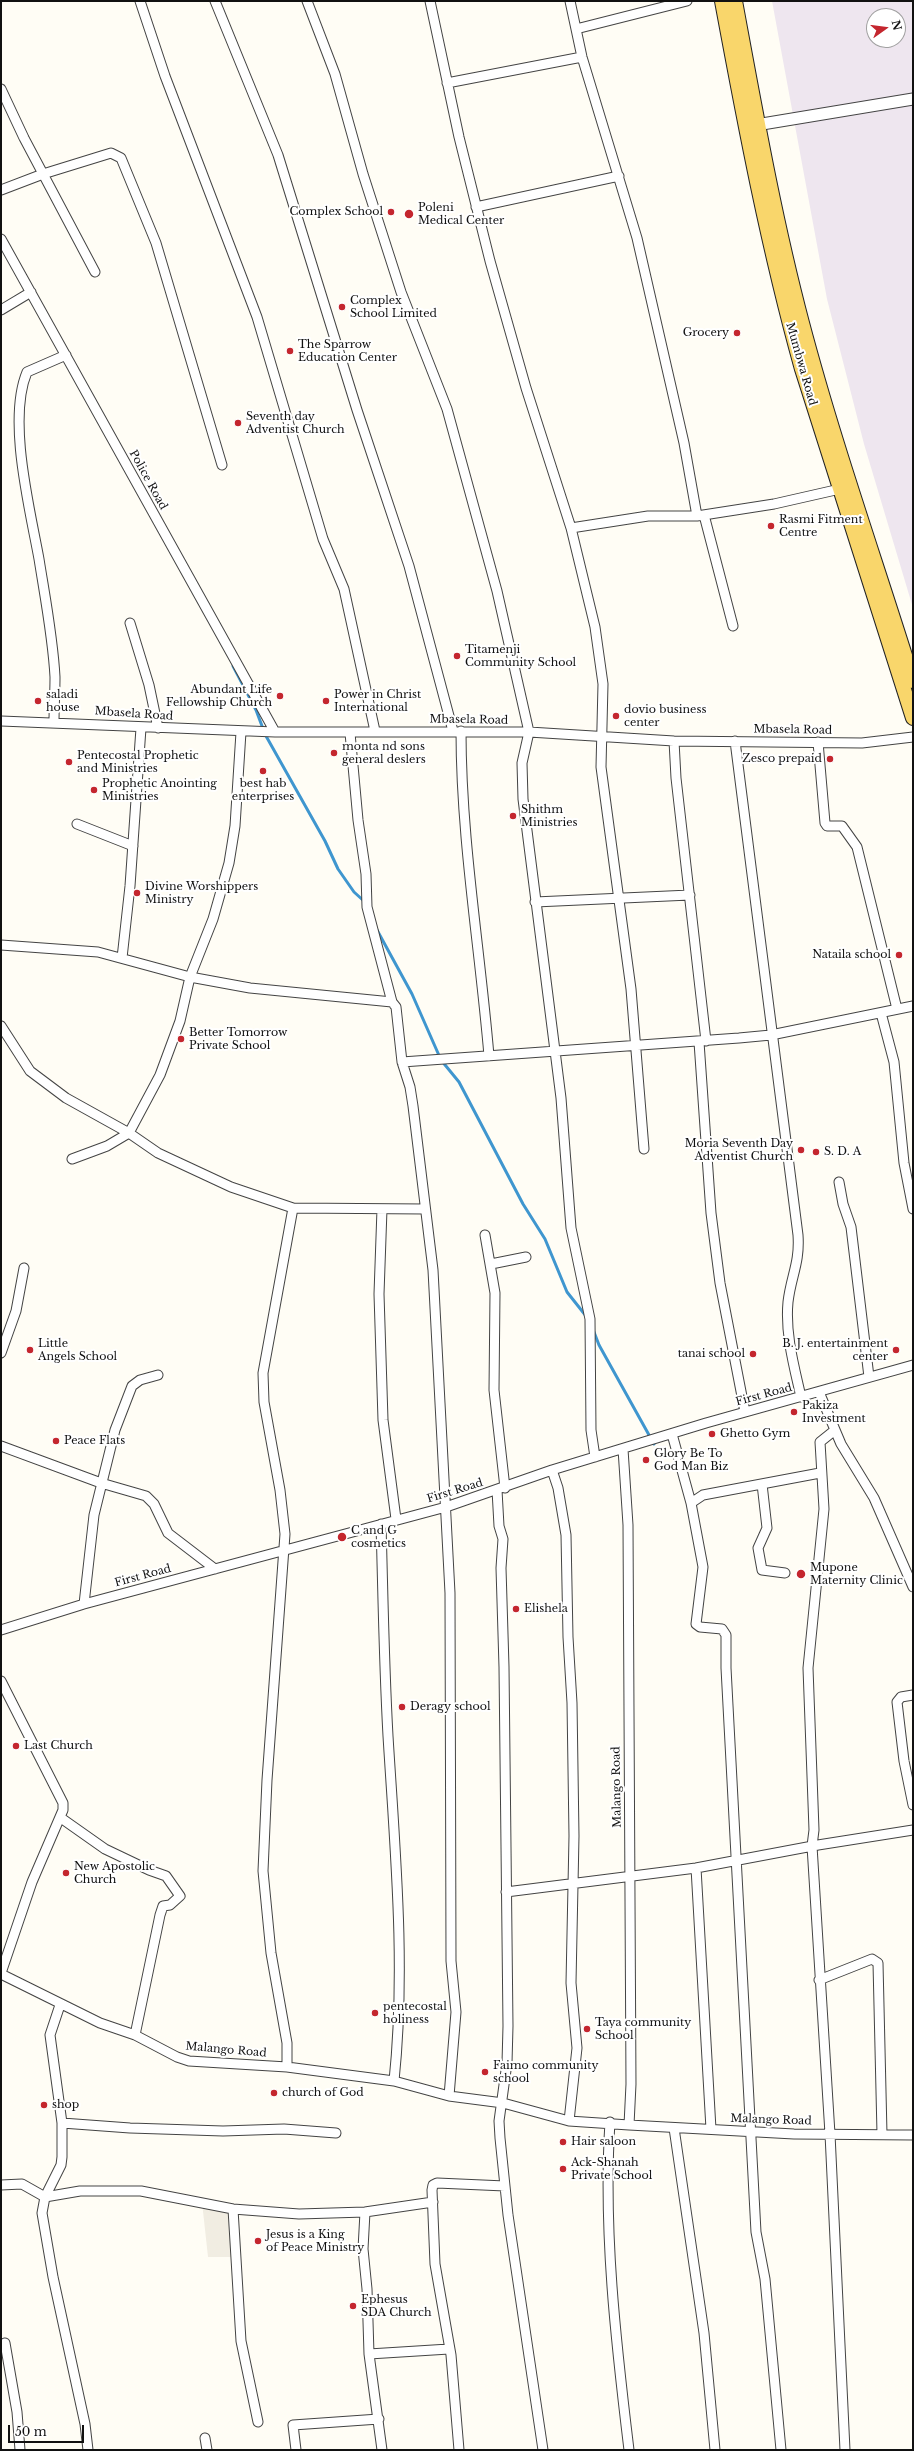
<!DOCTYPE html>
<style>
body{margin:0}
#map{position:relative;width:914px;height:2451px;overflow:hidden;background:#fffdf5;font-family:"Libre Baskerville",serif}
canvas{display:block}
.frame{position:absolute;inset:0;border:2px solid #111;pointer-events:none}
.north{position:absolute;left:866px;top:8px;width:40px;height:40px;box-sizing:border-box;background:#fff;border:1px solid #a0a0a0;border-radius:50%;rotate:76deg;font-size:11px;font-weight:700;line-height:16px;text-align:center;color:#111}
.north::after{content:'';display:block;margin:auto;width:14px;height:18px;background:#c4262e;clip-path:polygon(50% 0,100% 100%,50% 72%,0 100%)}
.scale{position:absolute;left:8px;top:2425px;width:76px;height:18px;box-sizing:border-box;border:2px solid #111;border-top:0;padding-left:5px;font-size:12px;line-height:14px;white-space:nowrap;color:#111;-webkit-text-stroke:3px #fff;paint-order:stroke}
</style>
<div id="map">
<canvas width="914" height="2451"></canvas>
<div class="frame"></div>
<div class="north">N</div>
<div class="scale">50 m</div>
</div>
<script>
const context = document.querySelector('canvas').getContext('2d');
context.lineJoin = 'round';
function paint(path, color) { context.fillStyle = color; context.fill(path, 'evenodd'); }
function trace(path, color, width, dash) { context.strokeStyle = color; context.lineWidth = width; context.lineCap = dash ? 'butt' : 'round'; context.setLineDash(dash || []); context.stroke(path); }
function write(font, color, halo, rows, align = 'center') {
  context.font = font + ' "Libre Baskerville",serif'; context.lineWidth = 4; context.setLineDash([]); context.textBaseline = 'middle'; context.strokeStyle = halo; context.fillStyle = color; for (const [text, x, y, turn = 0] of rows) {
    context.save(); context.translate(x, y); context.rotate((+turn || 0) * Math.PI / 180); context.textAlign = isNaN(turn) ? turn : align; if (halo) context.strokeText(text, 0, 0); context.fillText(text, 0, 0); context.restore();
  }
}
const industrial = new Path2D(`
 M772 1H913V608L864 444 827 299ZM874 16H898V40H874Z`);
const plaza = new Path2D(`
 M202 2202 233 2209 235 2257H208Z`);
const stream = new Path2D(`
 M233 666 256 710 262 726
 M266 736 325 841 338 869 354 892 365 902
 M377 930 412 994 441 1060 459 1082 523 1204 545 1239 567 1292 586 1316
 M594 1332 599 1345 654 1444`);
const minor = new Path2D(`
 M140 1 165 76 257 317 323 539 344 589 375 731
 M215 1 278 155 357 410 409 566 453 731
 M307 1 335 74 363 174 401 292 447 409 497 591 529 732 522 763 523 799 561 1098 571 1228 590 1319 591 1430 595 1457
 M430 1 459 137 490 261 526 388 571 528 595 627 603 684 601 767 631 989 644 1149
 M570 1 582 57 637 238 684 443 697 516 774 504 840 489
 M576 29 687 1
 M447 83 582 57
 M1 89 24 138 95 272
 M1 190 43 174 111 153 121 158 156 243 222 465
 M476 207 619 176
 M1 239 275 732
 M1 310 31 292
 M704 515 733 626
 M571 528 648 516H697
 M130 623 149 685 158 728
 M1 721 275 732H529L674 741 862 743 913 737
 M54 723C54 707 55 692 55 677 53 638 45 597 39 559 30 509 7 420 27 372L66 355
 M461 731C461 840 480 948 489 1056
 M350 733 358 820 366 874 367 907 392 1002 396 1007 402 1062 410 1087 413 1106 433 1270 450 1593 451 1961 456 2012 449 2096
 M674 741 676 778 706 1041
 M735 741 798 1235C800 1263 791 1276 788 1302 785 1334 794 1366 801 1397
 M818 742 825 823 827 826H842L857 847 897 1009
 M77 824 133 846
 M535 902 690 895
 M1 945 98 952 190 977 250 988 392 1002
 M122 958 130 886 141 728
 M881 1013 894 1062 904 1163 913 1209
 M1 1026 30 1071 66 1098 129 1133 158 1153 231 1187 293 1208
 M699 1042 711 1213 720 1283 745 1412
 M402 1062 739 1038 771 1035 913 1006
 M72 1159 107 1146 129 1133 160 1075 180 1021 190 977 213 919 229 863 235 826 241 732
 M839 1182 843 1204 851 1227 869 1377
 M382 1209 379 1294 383 1420 396 1519
 M485 1235 495 1293 494 1390 505 1488
 M491 1264 526 1257
 M1 1353 16 1311 24 1268
 M819 1392 841 1444 874 1498 913 1587
 M835 1430 820 1442 824 1509 808 1668 814 1830 812 1846 830 2134 845 2450
 M672 1434 691 1503 703 1567 696 1624 700 1627 722 1629 726 1635V1668L756 2232 765 2279 781 2450
 M1 1446 101 1483 146 1496 154 1504 168 1533 215 1569
 M623 1449 628 1525 631 2084 629 2125 794 2134 913 2135
 M552 1470 558 1488 566 1535 568 1637 572 1703 574 1836 571 1983 577 2048 569 2121
 M762 1484 767 1528 758 1548 762 1570 785 1573
 M497 1490 499 1526 503 1539 501 1568 504 1667 508 2026 507 2063 499 2121 500 2138 508 2215 543 2450
 M691 1503 703 1495 820 1473
 M381 1524C383 1594 384 1665 388 1736 395 1850 406 1967 394 2081
 M84 1604 94 1515 115 1430 132 1386 140 1380 158 1375
 M1 1630 84 1604 446 1507 552 1470 706 1423 913 1365
 M1 1681 63 1803V1810L32 1882 1 1973
 M913 1695 901 1697 897 1702 904 1761 913 1805
 M61 1818 105 1849 149 1870 166 1876 180 1896 170 1905 163 1906 160 1915 135 2035
 M696 1868 711 2129
 M506 1892 696 1868 818 1845 913 1830
 M1 1974 100 2023 135 2035 177 2057 189 2061 287 2067 394 2081 449 2096 503 2103 569 2121 629 2125
 M819 1980 872 1959 878 1963 882 2134
 M60 2005 50 2035 62 2123V2157L61 2165 45 2197 42 2213 53 2277 85 2424 88 2450
 M287 2067V2043L271 1953 263 1871 267 1780 285 1534 280 1490 264 1402 263 1373 293 1208 425 1209
 M610 2122C603 2230 616 2343 629 2450
 M62 2123 130 2128 223 2131 284 2129 336 2133
 M674 2128 704 2333 715 2450
 M1 2185 22 2184 45 2197 80 2191H141L233 2209 299 2214 365 2212 433 2202
 M233 2209 241 2341 258 2422
 M365 2212 363 2249 367 2289 369 2354 382 2450
 M5 2343 17 2412 20 2450
 M369 2354 449 2349
 M205 2438 207 2450
 M296 2450 293 2425 379 2419
 M459 2450 451 2355 435 2264 432 2190 433 2185 437 2183 505 2186`);
const tertiary = new Path2D(`
 M750 126 913 99`);
const primary = new Path2D(`
 M722 1C745 125 768 247 802 369L913 718
 M735 1C755 109 774 217 802 323 834 444 876 562 913 681`);
const markers = [
 [391,212,4,"#c4262e"],
 [409,214,5,"#c4262e"],
 [342,307,4,"#c4262e"],
 [737,333,4,"#c4262e"],
 [290,351,4,"#c4262e"],
 [238,423,4,"#c4262e"],
 [771,526,4,"#c4262e"],
 [457,656,4,"#c4262e"],
 [280,696,4,"#c4262e"],
 [38,701,4,"#c4262e"],
 [326,701,4,"#c4262e"],
 [616,716,4,"#c4262e"],
 [334,753,4,"#c4262e"],
 [830,759,4,"#c4262e"],
 [69,762,4,"#c4262e"],
 [263,771,4,"#c4262e"],
 [94,790,4,"#c4262e"],
 [513,816,4,"#c4262e"],
 [137,893,4,"#c4262e"],
 [899,955,4,"#c4262e"],
 [181,1039,4,"#c4262e"],
 [801,1150,4,"#c4262e"],
 [816,1152,4,"#c4262e"],
 [30,1350,4,"#c4262e"],
 [896,1350,4,"#c4262e"],
 [753,1354,4,"#c4262e"],
 [794,1412,4,"#c4262e"],
 [712,1434,4,"#c4262e"],
 [56,1441,4,"#c4262e"],
 [646,1460,4,"#c4262e"],
 [342,1537,5,"#c4262e"],
 [801,1574,5,"#c4262e"],
 [516,1609,4,"#c4262e"],
 [402,1707,4,"#c4262e"],
 [16,1746,4,"#c4262e"],
 [66,1873,4,"#c4262e"],
 [375,2013,4,"#c4262e"],
 [587,2029,4,"#c4262e"],
 [485,2072,4,"#c4262e"],
 [274,2093,4,"#c4262e"],
 [44,2105,4,"#c4262e"],
 [563,2142,4,"#c4262e"],
 [563,2169,4,"#c4262e"],
 [258,2241,4,"#c4262e"],
 [353,2306,4,"#c4262e"]
];
const poiNames = [
 ["Poleni",418,208],
 ["Medical Center",418,221],
 ["Complex School",383,212,"right"],
 ["Complex",350,301],
 ["School Limited",350,314],
 ["Grocery",729,333,"right"],
 ["The Sparrow",298,345],
 ["Education Center",298,358],
 ["Seventh day",246,417],
 ["Adventist Church",246,430],
 ["Rasmi Fitment",779,520],
 ["Centre",779,533],
 ["Titamenji",465,650],
 ["Community School",465,663],
 ["Abundant Life",272,690,"right"],
 ["Fellowship Church",272,703,"right"],
 ["saladi",46,695],
 ["house",46,708],
 ["Power in Christ",334,695],
 ["International",334,708],
 ["dovio business",624,710],
 ["center",624,723],
 ["monta nd sons",342,747],
 ["general deslers",342,760],
 ["Pentecostal Prophetic",77,756],
 ["and Ministries",77,769],
 ["Zesco prepaid",822,759,"right"],
 ["Prophetic Anointing",102,784],
 ["Ministries",102,797],
 ["best hab",263,784,"center"],
 ["enterprises",263,797,"center"],
 ["Shithm",521,810],
 ["Ministries",521,823],
 ["Divine Worshippers",145,887],
 ["Ministry",145,900],
 ["Nataila school",891,955,"right"],
 ["Better Tomorrow",189,1033],
 ["Private School",189,1046],
 ["Moria Seventh Day",793,1144,"right"],
 ["Adventist Church",793,1157,"right"],
 ["S. D. A",824,1152],
 ["Little",38,1344],
 ["Angels School",38,1357],
 ["B. J. entertainment",888,1344,"right"],
 ["center",888,1357,"right"],
 ["tanai school",745,1354,"right"],
 ["Pakiza",802,1406],
 ["Investment",802,1419],
 ["Ghetto Gym",720,1434],
 ["Peace Flats",64,1441],
 ["Glory Be To",654,1454],
 ["God Man Biz",654,1467],
 ["C and G",351,1531],
 ["cosmetics",351,1544],
 ["Mupone",810,1568],
 ["Maternity Clinic",810,1581],
 ["Elishela",524,1609],
 ["Deragy school",410,1707],
 ["Last Church",24,1746],
 ["New Apostolic",74,1867],
 ["Church",74,1880],
 ["pentecostal",383,2007],
 ["holiness",383,2020],
 ["Taya community",595,2023],
 ["School",595,2036],
 ["Faimo community",493,2066],
 ["school",493,2079],
 ["church of God",282,2093],
 ["shop",52,2105],
 ["Hair saloon",571,2142],
 ["Ack-Shanah",571,2163],
 ["Private School",571,2176],
 ["Jesus is a King",266,2235],
 ["of Peace Ministry",266,2248],
 ["Ephesus",361,2300],
 ["SDA Church",361,2313]
];
const streetNames = [
 ["Mumbwa Road",801,364,74],
 ["Police Road",148,480,61],
 ["Mbasela Road",134,714,4],
 ["Mbasela Road",469,720,1],
 ["Mbasela Road",793,730,1],
 ["First Road",764,1395,-15],
 ["First Road",455,1491,-17],
 ["First Road",143,1576,-15],
 ["Malango Road",617,1787,-91],
 ["Malango Road",226,2050,5],
 ["Malango Road",771,2120,2]
];
paint(industrial, '#eee6ef');
paint(plaza, '#f1ede2');
trace(stream, '#3f96cf', 3);
trace(minor, '#444', 11);
trace(tertiary, '#444', 13);
trace(primary, '#222', 16);
trace(minor, '#fff', 9);
trace(tertiary, '#fff', 11);
trace(primary, '#f9d66b', 14);
for (const [x, y, r, color] of markers) { const dot = new Path2D(); dot.arc(x, y, r, 0, 2 * Math.PI); context.fillStyle = color; context.fill(dot); trace(dot, '#fff', 1.5); }
write('11px', '#111', '#fff', poiNames, 'left');
write('11px', '#111', '#fff', streetNames);
</script>
